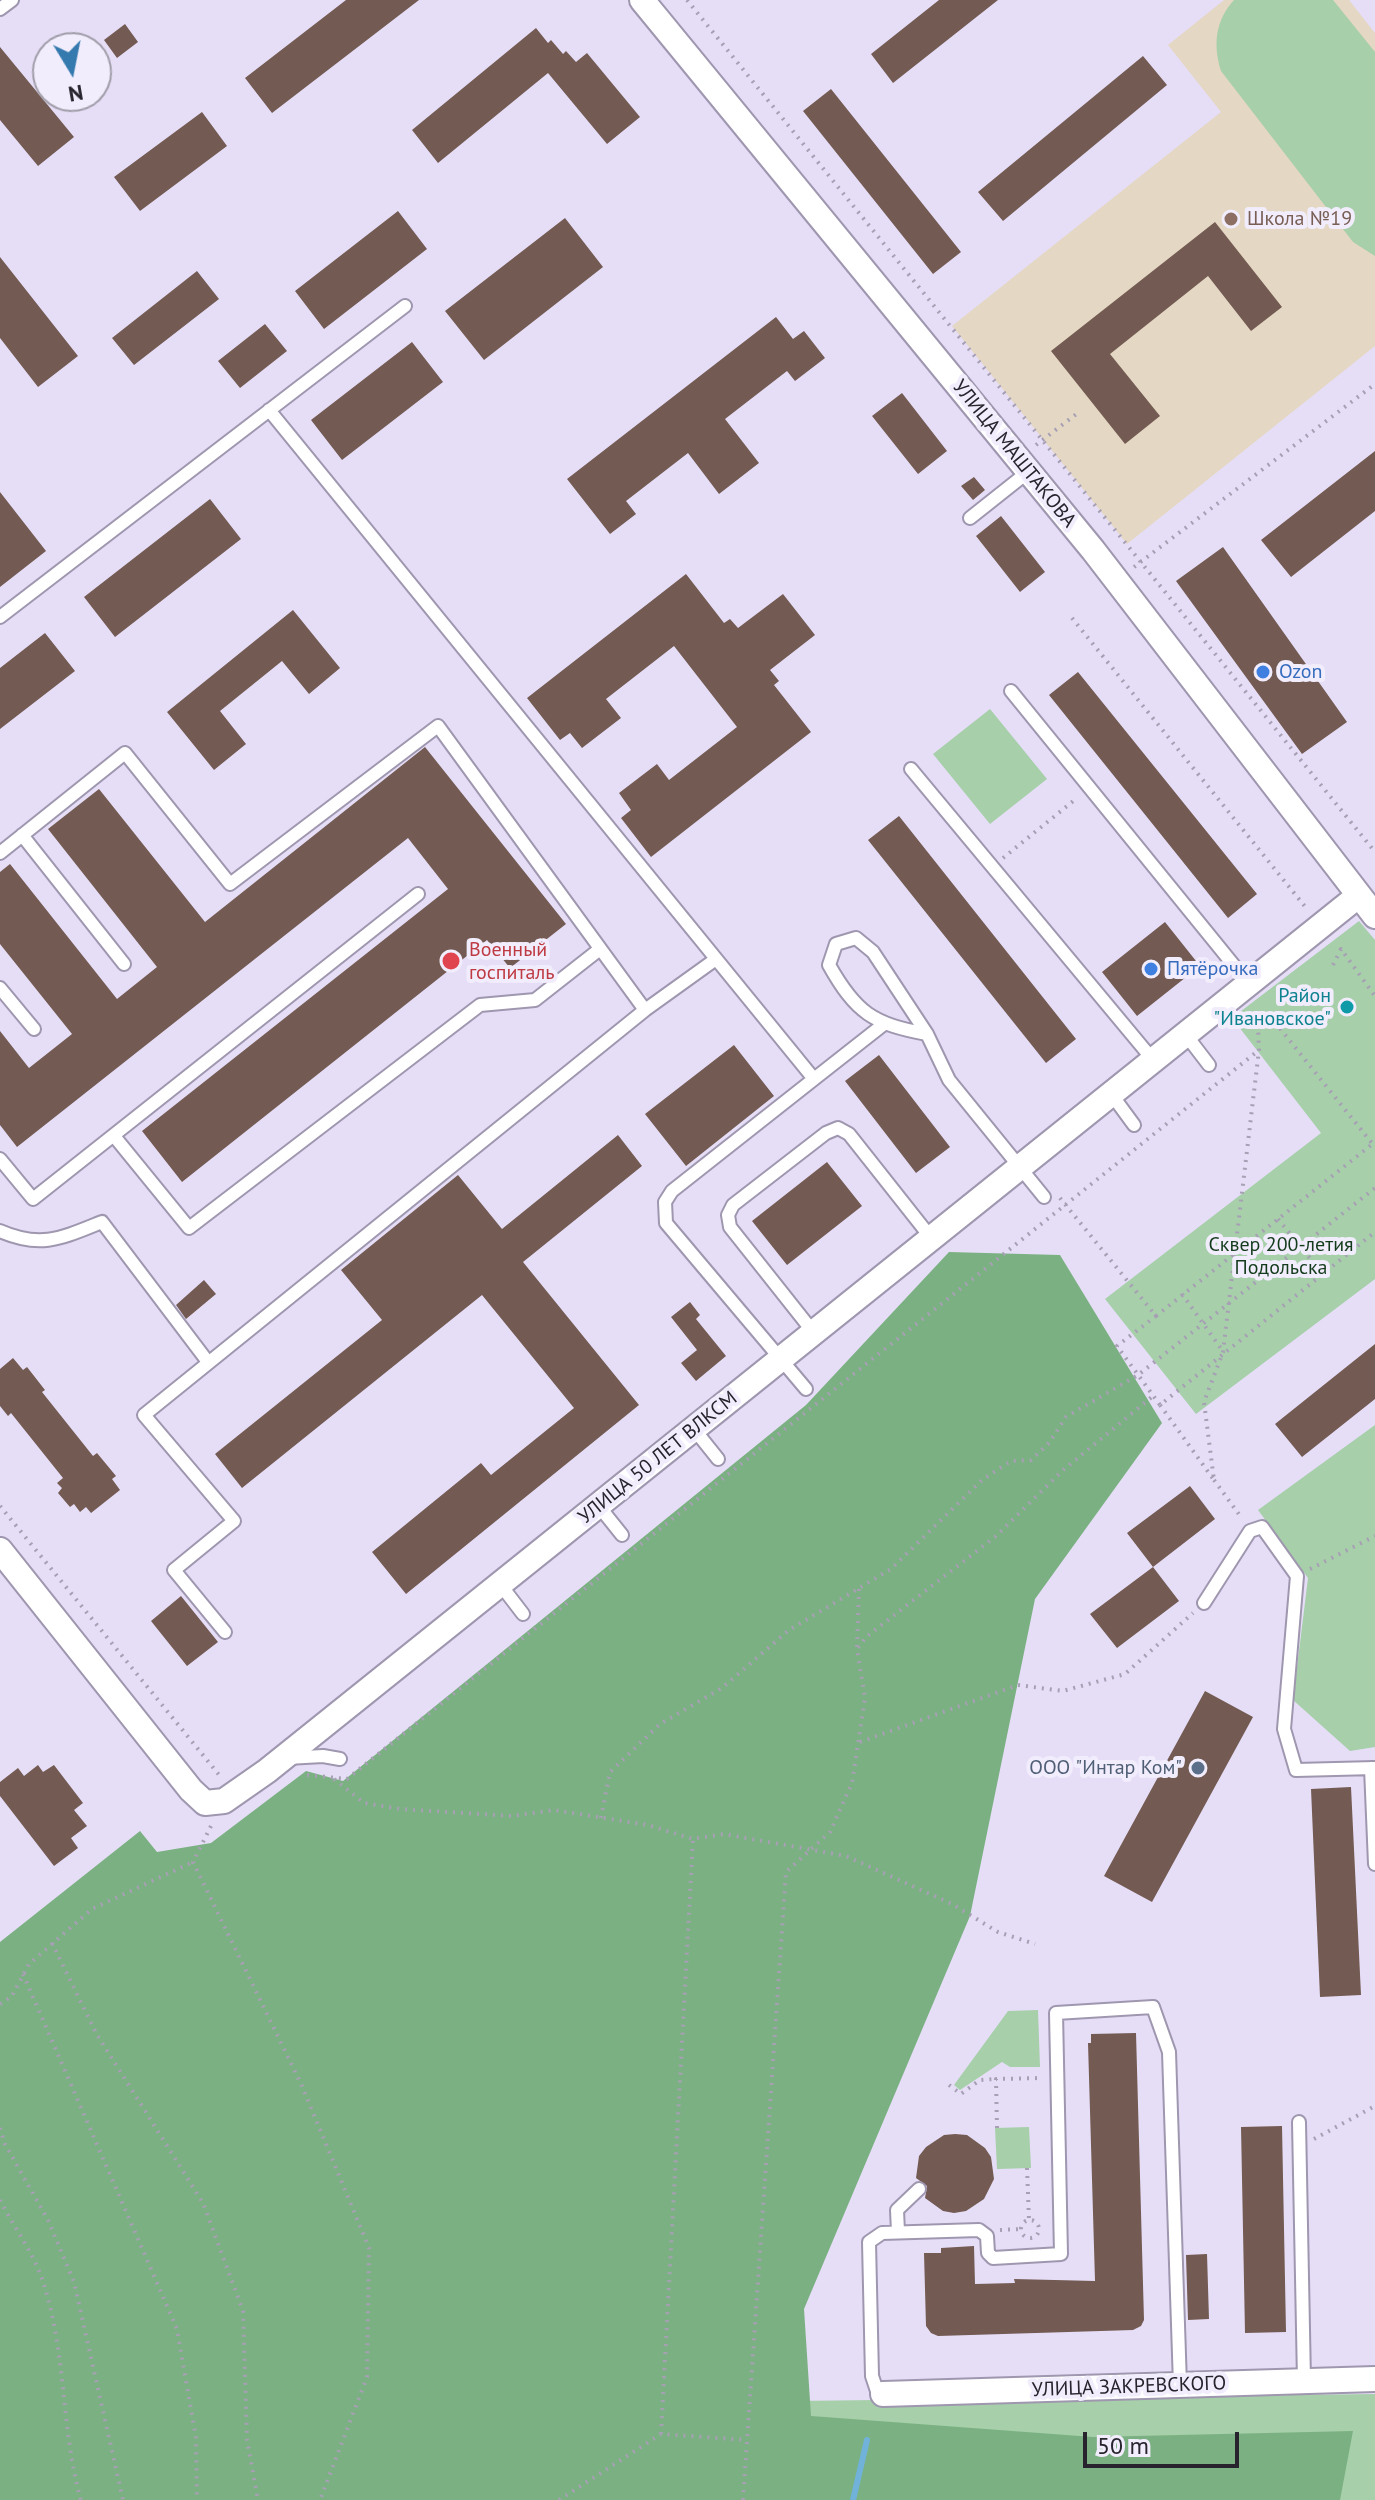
<!DOCTYPE html>
<meta charset="utf-8">
<style>
body{margin:0}
#map{position:relative;width:1375px;height:2500px;overflow:hidden;background:#e6def7;font-family:"PT Sans",sans-serif}
canvas{display:block}
.north{position:absolute;left:32px;top:32px;width:80px;height:80px;box-sizing:border-box;background:#f2edfc;border:2px solid #a19da9;border-radius:50%;rotate:170deg;font-size:22px;font-weight:700;line-height:32px;text-align:center;color:#27242d}
.north::after{content:'';display:block;margin:auto;width:28px;height:36px;background:#357aaf;clip-path:polygon(50% 0,100% 100%,50% 72%,0 100%)}
.scale{position:absolute;left:1083px;top:2432px;width:156px;height:36px;box-sizing:border-box;border:4px solid #27242d;border-top:0;padding-left:10px;font-size:24px;line-height:28px;white-space:nowrap;color:#27242d;-webkit-text-stroke:6px #f2edfc;paint-order:stroke}
</style>
<div id="map">
<canvas width="1375" height="2500"></canvas>
<div class="north">N</div>
<div class="scale">50 m</div>
</div>
<script>
const context = document.querySelector('canvas').getContext('2d');
context.lineJoin = 'round';
function paint(path, color) { context.fillStyle = color; context.fill(path, 'evenodd'); }
function trace(path, color, width, dash) { context.strokeStyle = color; context.lineWidth = width; context.lineCap = dash ? 'butt' : 'round'; context.setLineDash(dash || []); context.stroke(path); }
function write(font, color, halo, rows, align = 'center') {
  context.font = font + ' "PT Sans",sans-serif'; context.lineWidth = 8; context.setLineDash([]); context.textBaseline = 'middle'; context.strokeStyle = halo; context.fillStyle = color; for (const [text, x, y, turn = 0] of rows) {
    context.save(); context.translate(x, y); context.rotate((+turn || 0) * Math.PI / 180); context.textAlign = isNaN(turn) ? turn : align; if (halo) context.strokeText(text, 0, 0); context.fillText(text, 0, 0); context.restore();
  }
}
const education = new Path2D(`
 M1224 0H1349L1375 33V346L1127 544 952 326 1221 112 1168 45Z`);
const green = new Path2D(`
 M1234 0H1333L1375 52V256L1353 242 1221 71C1213 45 1215 21 1234 0Z
 M990 709 1047 779 990 824 933 754Z
 M1359 921 1375 940V1279L1196 1414 1105 1299 1321 1133 1232 1018Z
 M1375 1425V1747L1350 1751 1293 1700 1308 1578 1258 1510Z
 M1038 2010 1040 2067H1010L1002 2062 960 2090 954 2085 1008 2011Z
 M1029 2127 1031 2168 997 2169 995 2128Z
 M1375 2394V2500H357L379 2406Z`);
const forest = new Path2D(`
 M949 1252 1060 1255 1162 1423 1035 1599 970 1916 804 2309 811 2416 1093 2437 1353 2431 1340 2500H0V1942L140 1831 157 1852 211 1843 306 1771 343 1781 806 1405Z`);
const stream = new Path2D(`
 M853 2500 867 2440`);
const building = new Path2D(`
 M346 0H419L272 113 245 78Z
 M939 0H998L893 83 871 54Z
 M125 24 138 42 117 58 104 40Z
 M536 28 548 43 551 40 563 54 566 51 576 62 587 53 640 117 607 144 548 73 438 163 412 130Z
 M0 47 74 137 38 166 0 120Z
 M1143 56 1167 85 1003 221 978 192Z
 M831 89 961 252 933 274 803 111Z
 M202 112 227 146 140 211 114 177Z
 M398 211 427 249 324 329 295 291Z
 M565 218 603 267 484 360 445 311Z
 M1215 222 1282 307 1251 331 1208 276 1110 354 1160 416 1125 444 1051 351Z
 M0 257 78 356 38 387 0 338Z
 M197 271 219 299 134 365 112 338Z
 M776 317 793 339 804 331 825 358 795 381 787 371 725 419 759 463 719 494 688 453 626 501 636 514 610 534 567 479Z
 M265 324 287 351 240 388 218 361Z
 M412 342 443 382 342 460 311 420Z
 M902 393 947 451 918 474 872 416Z
 M1375 451V511L1291 577 1261 540Z
 M974 477 985 490 973 500 961 486Z
 M0 492 46 551 0 587Z
 M210 499 241 539 115 637 84 597Z
 M1001 516 1045 572 1020 592 976 536Z
 M1223 547 1347 722 1302 754 1176 581Z
 M686 574 724 623 730 619 738 628 783 594 815 635 770 670 779 681 774 685 811 732 651 857 621 818 631 810 619 793 657 764 669 780 737 727 674 646 606 699 621 718 582 748 570 733 560 740 527 698Z
 M293 610 340 668 309 694 282 661 220 711 246 744 214 770 167 712Z
 M45 633 75 671 0 729V668Z
 M1078 672 1257 894 1228 918 1049 695Z
 M425 747 566 924 510 968 487 940 182 1182 142 1131 448 889 408 838 17 1147 0 1125V1031L29 1068 72 1034 0 944V872L10 864 117 999 157 967 48 829 99 789 205 922Z
 M899 816 1076 1039 1046 1063 868 840Z
 M1165 922 1200 966 1137 1016 1102 972Z
 M734 1045 774 1096 686 1166 645 1114Z
 M879 1055 950 1147 916 1173 845 1081Z
 M618 1135 642 1166 523 1262 639 1405 406 1594 372 1552 481 1463 491 1475 574 1408 482 1295 242 1488 215 1454 382 1320 341 1270 458 1175 502 1229Z
 M827 1162 862 1206 787 1265 752 1221Z
 M204 1280 216 1294 186 1319 176 1305Z
 M690 1302 700 1315 696 1319 726 1356 696 1381 681 1363 697 1350 671 1317Z
 M1375 1344V1399L1302 1457 1275 1424Z
 M13 1358 23 1370 27 1367 45 1390 42 1392 93 1456 97 1453 116 1476 112 1479 120 1490 91 1513 86 1507 80 1512 74 1504 70 1507 58 1493 62 1488 57 1483 63 1478 11 1413 8 1416 0 1406V1369Z
 M1190 1486 1215 1519 1153 1567 1127 1533Z
 M1153 1567 1179 1601 1117 1648 1090 1614Z
 M181 1596 218 1642 187 1666 151 1621Z
 M1205 1691 1253 1717 1152 1902 1104 1876Z
 M38 1765 43 1772 54 1765 83 1803 74 1810 87 1826 71 1838 78 1848 54 1866 0 1796V1782L18 1768 24 1776Z
 M1351 1787 1361 1995 1320 1997 1311 1789Z
 M1136 2033 1144 2320 1141 2326 1133 2330 1101 2331 938 2336 931 2333 926 2326 924 2253H941V2248L974 2246 975 2284 1015 2283 1014 2279 1095 2281 1088 2043H1091V2034Z
 M1282 2126 1286 2332 1245 2333 1241 2127Z
 M955 2134 967 2135 985 2148 991 2157 994 2179 984 2199 966 2211 954 2213 943 2211 925 2198 927 2186 916 2178 919 2156 926 2147 944 2135Z
 M1207 2254 1209 2319 1188 2320 1186 2255Z`);
const path = new Path2D(`
 M687 0 1375 852
 M1036 445 1079 412
 M1134 567 1375 384
 M1072 618 1307 909
 M1003 858 1077 798
 M1333 965 1341 949 1375 996
 M1270 1016 1375 1147
 M1060 1198 1156 1316 1117 1346 1160 1405 1375 1232
 M1278 1219 1323 1274
 M1182 1294 1222 1350
 M1156 1316 1375 1142
 M1160 1405 1214 1480 1204 1402 1223 1352 1259 1050 1258 1027
 M1214 1480 1241 1517
 M0 1506 220 1776
 M1310 1569 1375 1536
 M857 1647 859 1589
 M860 1742 1018 1685 1063 1691 1125 1674 1193 1613
 M307 1775 347 1779 1259 1050
 M334 1779 364 1803 400 1809 511 1816 554 1810 648 1825 693 1839 724 1834 846 1856 952 1904 998 1932 1035 1944
 M601 1818 610 1772 660 1724 722 1688 789 1630 891 1569 982 1480 1011 1461 1031 1460 1049 1443 1066 1417 1138 1375 1375 1188
 M211 1826 193 1862 302 2086 369 2248 367 2377 320 2500
 M52 1943 96 2033 203 2203 243 2311 247 2440 258 2500
 M23 1974 177 2329 196 2438 197 2500
 M0 2004 12 1996 29 1964 92 1909 193 1862
 M949 2085 961 2094 980 2080 995 2079
 M0 2128 5 2144 48 2220 74 2282 123 2500
 M997 2128 996 2079 1042 2078
 M1314 2139 1375 2106
 M1027 2168 1029 2220
 M0 2200C13 2225 31 2250 41 2276 67 2348 60 2427 81 2500
 M1021 2229a9 9 0 1 1 18 0a9 9 0 1 1-18 0Z
 M1000 2230 1021 2229
 M661 2434 693 1839
 M559 2500 661 2434 747 2440
 M743 2500 786 1872 830 1832 852 1783 865 1698 857 1649 866 1637 996 1536 1062 1471 1153 1396`);
const service = new Path2D(`
 M0 9 12 0
 M269 410 814 1079 672 1191 665 1202 666 1223 806 1389
 M970 518 1028 472
 M0 617 405 306
 M1011 691 1249 984
 M911 769 1154 1061
 M22 835 124 964
 M0 853 125 753 230 884 438 726 645 1010 716 959
 M0 988 34 1029
 M927 1034C873 1024 856 1013 829 965L836 944 856 938 873 952 927 1034 949 1080 1044 1197
 M1186 1035 1209 1065
 M814 1079 884 1024
 M1112 1095 1134 1125
 M114 1136 189 1228 480 1005 535 1000 600 949
 M0 1159 33 1199 418 894
 M0 1231C41 1249 62 1238 102 1222L208 1362
 M814 1333 730 1227 728 1215 733 1205 826 1133 838 1128 849 1134 932 1239
 M694 1429 718 1459
 M598 1505 622 1535
 M500 1584 523 1614
 M1204 1603 1250 1531 1262 1527 1297 1576 1284 1729 1296 1770 1375 1768
 M225 1632 174 1570 234 1521 144 1415 645 1010
 M287 1758 323 1756 340 1759
 M1371 1768 1375 1864
 M1299 2122 1304 2381
 M898 2232 897 2210 919 2189
 M883 2394 877 2391 872 2376 869 2242 882 2233 979 2230 987 2236 988 2253 993 2258 1061 2254 1056 2013 1153 2007 1169 2052 1180 2385`);
const minor = new Path2D(`
 M642 0 1093 550 1375 916
 M0 1550 191 1790 205 1803 224 1801 267 1771 1358 896
 M883 2394 1375 2379`);
const markers = [
 [1231,219,8,"#8d6e63"],
 [1263,672,8,"#3f7fe0"],
 [451,961,10,"#e0444e"],
 [1151,969,8,"#3f7fe0"],
 [1347,1007,8,"#0f9aa8"],
 [1198,1768,8,"#5c6f8a"]
];
const educationNames = [
 ["Школа №19",1247,219]
];
const streetNames = [
 ["УЛИЦА МАШТАКОВА",1014,454,51],
 ["УЛИЦА 50 ЛЕТ ВЛКСМ",658,1458,-39],
 ["УЛИЦА ЗАКРЕВСКОГО",1129,2387,-2]
];
const shopNames = [
 ["Ozon",1279,672],
 ["Пятёрочка",1167,969]
];
const healthNames = [
 ["Военный",469,950],
 ["госпиталь",469,973]
];
const cultureNames = [
 ["Район",1331,996],
 ["\"Ивановское\"",1331,1019]
];
const parkNames = [
 ["Сквер 200-летия",1281,1245],
 ["Подольска",1281,1268]
];
const serviceNames = [
 ["ООО \"Интар Ком\"",1182,1768]
];
paint(education, '#e4d7c3');
paint(green, '#a6cfaa');
paint(forest, '#7bb182');
trace(stream, '#70b2da', 6);
paint(building, '#735a52');
trace(service, '#9f97af', 16);
trace(minor, '#9f97af', 28);
trace(path, '#a7a0b4', 4, [2, 6]);
trace(service, '#fff', 12);
trace(minor, '#fff', 24);
for (const [x, y, r, color] of markers) { const dot = new Path2D(); dot.arc(x, y, r, 0, 2 * Math.PI); context.fillStyle = color; context.fill(dot); trace(dot, '#f2edfc', 3); }
write('20px', '#785e54', '#f2edfc', educationNames, 'left');
write('20px', '#27242d', '#f2edfc', streetNames);
write('20px', '#366cbe', '#f2edfc', shopNames, 'left');
write('20px', '#be3a42', '#f2edfc', healthNames, 'left');
write('20px', '#0d838f', '#f2edfc', cultureNames, 'right');
write('20px', '#133b1b', '#f2edfc', parkNames);
write('20px', '#4e5e75', '#f2edfc', serviceNames, 'right');
</script>
